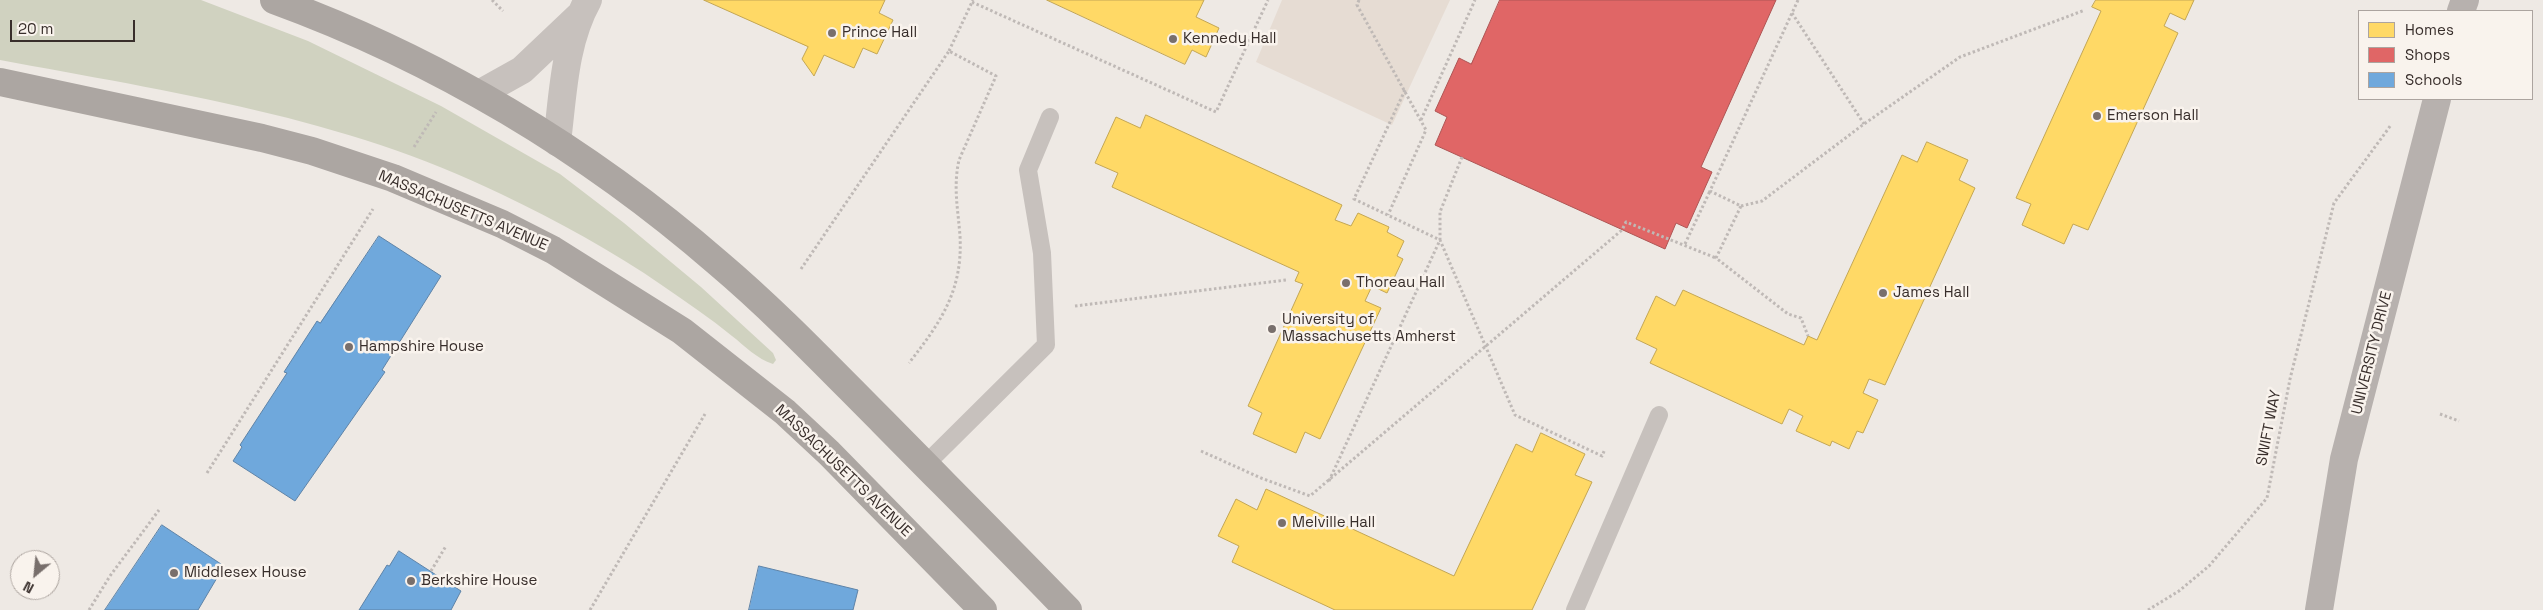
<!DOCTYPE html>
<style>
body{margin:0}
#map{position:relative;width:2543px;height:610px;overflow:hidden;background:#eee9e4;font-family:"Space Grotesk",sans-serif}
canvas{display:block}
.legend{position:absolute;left:2358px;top:10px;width:175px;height:90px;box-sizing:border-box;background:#f9f3ed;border:1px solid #aca49f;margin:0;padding:6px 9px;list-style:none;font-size:15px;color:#382e2b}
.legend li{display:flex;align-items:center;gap:10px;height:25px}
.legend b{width:25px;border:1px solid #aca49f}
.north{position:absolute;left:10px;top:550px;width:50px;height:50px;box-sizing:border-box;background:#f9f3ed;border:1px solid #aca49f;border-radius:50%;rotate:208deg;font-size:14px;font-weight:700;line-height:20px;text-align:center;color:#382e2b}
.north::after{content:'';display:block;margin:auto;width:18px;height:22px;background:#786f6c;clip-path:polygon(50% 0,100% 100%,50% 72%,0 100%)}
.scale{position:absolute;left:10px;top:20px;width:125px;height:22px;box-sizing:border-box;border:2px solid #382e2b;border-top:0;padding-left:6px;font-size:15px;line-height:18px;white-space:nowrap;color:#382e2b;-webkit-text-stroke:4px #f9f3ed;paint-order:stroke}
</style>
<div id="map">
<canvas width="2543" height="610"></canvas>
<ul class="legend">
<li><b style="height:14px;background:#ffd966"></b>Homes</li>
<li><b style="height:14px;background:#e06666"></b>Shops</li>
<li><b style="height:14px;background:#6fa8dc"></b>Schools</li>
</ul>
<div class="north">N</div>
<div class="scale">20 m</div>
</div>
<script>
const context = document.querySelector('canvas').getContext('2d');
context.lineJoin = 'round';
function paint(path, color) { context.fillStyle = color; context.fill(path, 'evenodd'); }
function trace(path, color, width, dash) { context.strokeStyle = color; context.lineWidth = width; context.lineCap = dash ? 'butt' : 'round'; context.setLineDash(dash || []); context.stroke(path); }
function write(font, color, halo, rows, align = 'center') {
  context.font = font + ' "Space Grotesk",sans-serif'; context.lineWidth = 5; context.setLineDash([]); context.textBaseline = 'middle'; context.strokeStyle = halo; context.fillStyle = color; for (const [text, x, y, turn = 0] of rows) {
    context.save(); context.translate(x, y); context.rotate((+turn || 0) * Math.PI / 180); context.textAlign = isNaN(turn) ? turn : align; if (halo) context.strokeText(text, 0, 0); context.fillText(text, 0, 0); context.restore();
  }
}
const green = new Path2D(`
 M0 0H201L308 41 441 106 560 174 624 223 701 287 773 353 776 360 773 364C757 359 745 346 732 336 710 318 686 302 663 286 613 251 557 221 501 194 344 117 171 92 0 60Z`);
const plaza = new Path2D(`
 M1282 0H1450L1392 125 1256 62Z`);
const homes = new Path2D(`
 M704 0H885L879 13 893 20 877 54 863 48 854 68 824 55 814 76 802 59 808 47Z
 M1047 0H1204L1196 17 1219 28 1206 57 1192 50 1185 64Z
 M2096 0H2194L2185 20 2170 13 2164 26 2178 33 2088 230 2073 224 2064 244 2022 225 2031 204 2016 198 2101 11 2092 7Z
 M1146 115 1342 205 1335 220 1351 226 1358 213 1389 227 1387 232 1404 241 1397 256 1403 259 1387 293 1372 286 1365 301 1381 308 1320 439 1305 432 1296 453 1253 434 1262 413 1248 406 1303 284 1295 281 1299 272 1112 187 1118 173 1095 163 1116 117 1140 128Z
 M1927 142 1968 160 1959 180 1975 188 1885 385 1869 379 1863 393 1878 400 1863 433 1857 431 1849 449 1832 441 1830 446 1796 431 1803 416 1789 409 1782 424 1650 363 1657 349 1636 339 1656 296 1675 306 1683 290 1804 345 1808 336 1817 340 1902 155 1917 162Z
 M1541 433 1585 454 1575 475 1592 482 1532 610H1335L1232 562 1239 546 1218 536 1236 499 1257 510 1266 489 1454 576 1516 444 1532 452Z`);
const shops = new Path2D(`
 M1500 0H1776L1701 167 1712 172 1687 228 1676 223 1665 249 1435 145 1447 117 1435 111 1459 58 1471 64Z`);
const schools = new Path2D(`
 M379 236 441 276 382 370 385 372 295 501 233 461 242 447 240 445 287 373 284 372 317 321 320 323Z
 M162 525 224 566 198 610H105Z
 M399 551 461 591 451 610H359L387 565 389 566Z
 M759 566 858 590 853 610H749Z`);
const path = new Path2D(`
 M492 0 503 11
 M1359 0 1357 5 1426 130 1388 215
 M1798 0 1710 191 1741 206 1716 258 1788 314 1801 318 1808 336
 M972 2 1216 112 1268 0
 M1792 13 1864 124
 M949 51 973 0
 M1405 90 1354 199 1440 240 1515 415 1602 456 1605 449
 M1421 120 1475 0
 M414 147 436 112
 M1741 206 1762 201 1864 124 1960 57 2085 10
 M1685 244 1710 191
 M801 269 949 51 996 76 959 160C953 187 958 209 960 236 963 290 941 322 909 363
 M1075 306 1286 280
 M2440 414 2459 421
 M1201 451 1261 478 1310 496 1622 230 1626 222 1716 258
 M207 473 373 209
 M1329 481 1440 240V212L1462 157
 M431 571 446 546
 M89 610 110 576 159 510
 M590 610 705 414
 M2148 610 2179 591 2209 566 2267 498 2290 379 2334 203 2391 125`);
const lane = new Path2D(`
 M925 465 1046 345 1042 253 1028 170 1050 117
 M1575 610 1659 415`);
const street = new Path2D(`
 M479 94 522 70 579 16
 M557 142C563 95 564 43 588 0`);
const secondary = new Path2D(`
 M2461 11 2465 0
 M2319 610 2344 459 2437 99`);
const primary = new Path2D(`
 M274 0C436 59 588 150 718 263 776 312 829 368 883 422 945 485 1007 547 1068 610
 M0 82 262 138 312 151 393 178 502 224 553 250 682 331 785 412 829 453 983 610`);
const markers = [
 [832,33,5,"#786f6c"],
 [1173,39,5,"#786f6c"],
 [2097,116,5,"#786f6c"],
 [1346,283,5,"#786f6c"],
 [1883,293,5,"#786f6c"],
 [1272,329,5,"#786f6c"],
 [349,347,5,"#786f6c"],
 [1282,523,5,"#786f6c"],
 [174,573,5,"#786f6c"],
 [411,581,5,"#786f6c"]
];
const poiNames = [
 ["Prince Hall",842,33],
 ["Kennedy Hall",1183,39],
 ["Emerson Hall",2107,116],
 ["Thoreau Hall",1356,283],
 ["James Hall",1893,293],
 ["University of",1282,320],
 ["Massachusetts Amherst",1282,337],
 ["Hampshire House",359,347],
 ["Melville Hall",1292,523],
 ["Middlesex House",184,573],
 ["Berkshire House",421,581]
];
const streetNames = [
 ["MASSACHUSETTS AVENUE",463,211,23],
 ["UNIVERSITY DRIVE",2372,353,-76],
 ["SWIFT WAY",2269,428,-79],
 ["MASSACHUSETTS AVENUE",843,471,44]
];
paint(green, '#d0d2c0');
paint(plaza, '#e6dcd3');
paint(homes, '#ffd966');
trace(homes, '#c3a654', 1);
paint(shops, '#e06666');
trace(shops, '#ae5554', 1);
paint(schools, '#6fa8dc');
trace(schools, '#5e83a7', 1);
trace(path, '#bfb9b6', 3, [2.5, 2.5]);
trace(lane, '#c7c1bd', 18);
trace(street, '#c7c1bd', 28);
trace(secondary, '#b7b1ae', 28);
trace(primary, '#aca6a2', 28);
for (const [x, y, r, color] of markers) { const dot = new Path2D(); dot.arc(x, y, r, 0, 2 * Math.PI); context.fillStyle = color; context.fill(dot); trace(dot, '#f9f3ed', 2); }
write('15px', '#382e2b', '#f9f3ed', poiNames, 'left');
write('15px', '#382e2b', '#f9f3ed', streetNames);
</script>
